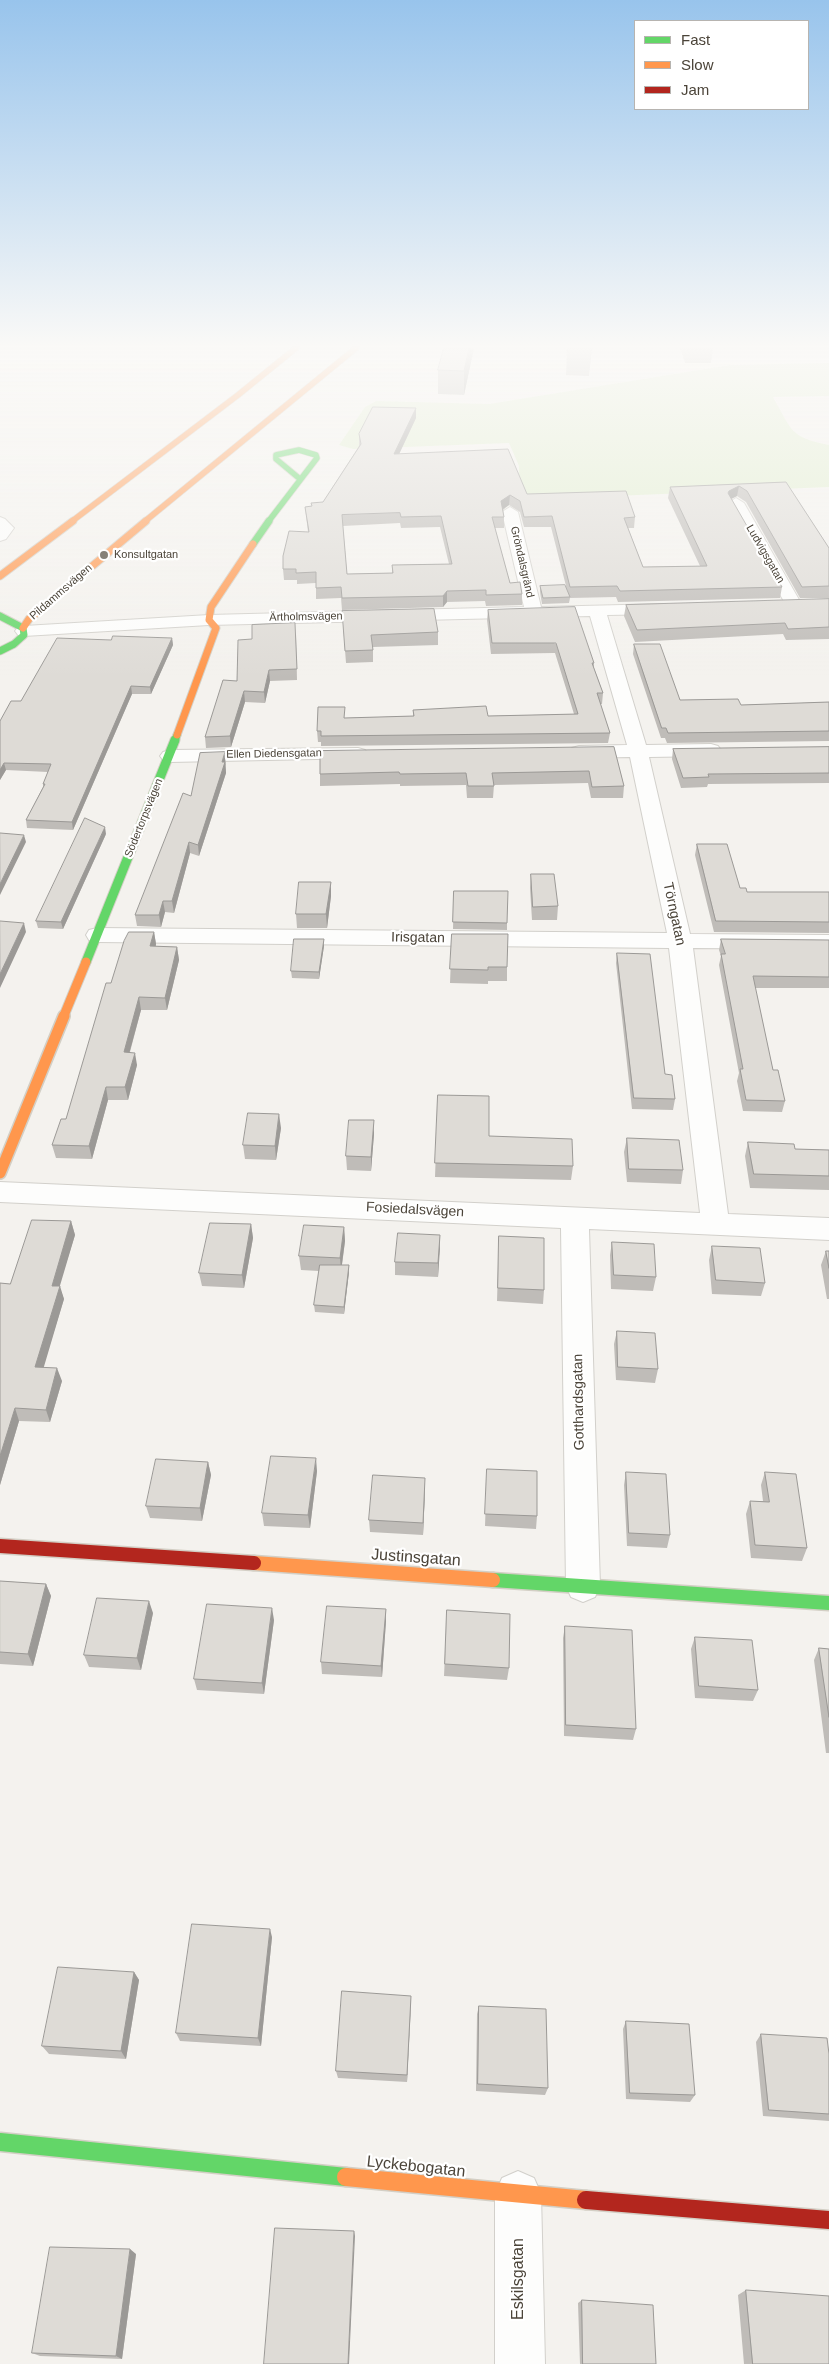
<!DOCTYPE html>
<meta charset="utf-8">
<style>
body{margin:0}
#map{position:relative;width:829px;height:2364px;overflow:hidden;background:#f4f2ee;font-family:Helvetica,sans-serif}
canvas{display:block}
.legend{position:absolute;left:634px;top:20px;width:175px;height:90px;box-sizing:border-box;background:#fff;border:1px solid #b7b4b0;margin:0;padding:6px 9px;list-style:none;font-size:15px;color:#4b4439}
.legend li{display:flex;align-items:center;gap:10px;height:25px}
.legend b{width:25px;border:1px solid #b7b4b0}
</style>
<div id="map">
<canvas width="829" height="2364"></canvas>
<ul class="legend">
<li><b style="height:6px;background:#63d668"></b>Fast</li>
<li><b style="height:6px;background:#ff974d"></b>Slow</li>
<li><b style="height:6px;background:#b3261e"></b>Jam</li>
</ul>
</div>
<script>
const context = document.querySelector('canvas').getContext('2d');
context.lineJoin = 'round';
function paint(path, color) { context.fillStyle = color; context.fill(path, 'evenodd'); }
function trace(path, color, width, dash) { context.strokeStyle = color; context.lineWidth = width; context.lineCap = dash ? 'butt' : 'round'; context.setLineDash(dash || []); context.stroke(path); }
function write(font, color, halo, rows, align = 'center') {
  context.font = font + ' Helvetica,sans-serif'; context.lineWidth = 4.5; context.setLineDash([]); context.textBaseline = 'middle'; context.strokeStyle = halo; context.fillStyle = color; for (const [text, x, y, turn = 0] of rows) {
    context.save(); context.translate(x, y); context.rotate((+turn || 0) * Math.PI / 180); context.textAlign = isNaN(turn) ? turn : align; if (halo) context.strokeText(text, 0, 0); context.fillText(text, 0, 0); context.restore();
  }
}
const green = new Path2D(`
 M829 363V396L773 397C792 430 789 437 829 445V487L520 500 518 493 519 466 509 443 353 449 339 445 365 407 376 401 489 404 730 365Z`);
const street = new Path2D(`
 M736 498 744 503 802 605 800 609H788L786 605 728 503Z
 M510 507 518 512 541 607 663 604 669 605 671 609 669 613 663 614 607 615 646 745 711 744 718 746 721 750 718 754 711 756 649 757 690 934 829 935V949L693 948 728 1214 829 1218V1240L589 1229 600 1586 595 1597 583 1602 571 1597 566 1586 561 1228 0 1202V1182L700 1213 669 948 97 942 89 940 86 935 89 930 97 928 667 933 630 757 579 758 572 756 569 752 572 748 579 746 627 745 590 616 209 625 24 636 18 635 15 631 18 627 24 626 209 615 524 607 502 512Z
 M0 517 5 519 14 528 6 539 0 541Z
 M358 748 365 750 368 754 365 758 170 762 163 760 160 756 163 752 170 750Z
 M518 2171 534 2178 541 2194 545 2364H495V2194L502 2178Z`);
const fastFar4 = new Path2D(`
 M268 522 317 458 316 455 299 450 276 455V459L300 479`);
const fastFar3 = new Path2D(`
 M253 544 269 521
 M0 616 23 628 24 635 14 644 0 651
 M175 741 177 735`);
const fastFar2 = new Path2D(`
 M86 962 175 740`);
const fastFar1 = new Path2D(`
 M493 1580 829 1603`);
const fast = new Path2D(`
 M0 2142 346 2177`);
const slowFar5 = new Path2D(`
 M71 522 238 395 296 348
 M144 522 356 348`);
const slowFar4 = new Path2D(`
 M0 576 73 521
 M23 628 29 619 146 521
 M177 735 216 628 209 620 211 607 253 544`);
const slowFar3 = new Path2D(`
 M63 1018 86 962`);
const slowFar2 = new Path2D(`
 M0 1173 64 1016`);
const slowFar1 = new Path2D(`
 M254 1563 493 1580`);
const slow = new Path2D(`
 M346 2177 586 2200`);
const jamFar1 = new Path2D(`
 M0 1546 254 1563`);
const jam = new Path2D(`
 M586 2200 829 2220`);
const wall = new Path2D(`
 M444 348H474L464 395 438 394V370Z
 M567 348H592L589 376 566 375Z
 M680 348H713L711 363H685Z
 M416 418 399 454 527 494 635 517 634 528H628L643 567 700 566 668 498 670 487 786 482 829 548V598H800L746 502 737 496 731 499 782 587 780 598 618 602 616 597 570 598 569 603 542 604 540 592V586H566L551 527H524L520 512 509 505 503 510 504 517V528H495L510 583 522 594V605L486 606 485 601 447 602 443 607 342 610 341 598 316 599V583L297 584V580H284L283 569 308 532 305 507 311 506 323 502 359 446V434ZM400 523 401 528 440 527 449 564 392 565V573L347 574 343 526Z
 M829 599V639L786 640 783 634 635 642 624 616 626 605Z
 M488 610 594 663V668L603 693 602 704H600L610 733 608 743 321 746V742H318L317 731 345 718 413 716V710L488 716 574 714 555 653 491 654 487 620Z
 M342 611 438 632V645L373 647V662L346 663Z
 M296 634 297 680 270 681 265 703 245 702 231 747 206 748 205 737 237 681 252 639Z
 M172 638 173 645 151 694H132L73 830 27 828 26 820 43 787V784L48 772 6 770 0 780V721L21 701 111 640Z
 M634 644 680 700 741 705 829 702V741L667 743 665 738H661L633 654Z
 M614 747 624 786 623 798H591L588 783 494 785 493 798H467L466 785 400 786V784L320 786V774Z
 M829 747V783L708 784 707 787 681 788 672 759 673 749Z
 M226 763 225 766 226 773 199 856 190 853 174 913 165 912 161 927 137 926 135 915 191 796Z
 M106 834 63 929 38 928 36 921Z
 M697 844 740 888 747 892H829V933L714 932 695 855Z
 M531 874 558 906 557 920H532L530 888Z
 M331 882V896L327 928H297L296 914Z
 M454 891 507 923V930L453 929Z
 M154 932 156 944V946L177 947 179 960 167 1010H141L130 1052 137 1065 128 1100H108L92 1159 56 1158 52 1145 66 1119 111 983Z
 M452 934 507 967V981H488V984L450 983Z
 M721 939 829 940V988H755L773 1070 785 1101 782 1112 743 1111 737 1081 739 1073 719 965 721 956 719 950Z
 M324 946 319 979 292 978 291 971Z
 M617 953 675 1099 673 1110 632 1109 616 963Z
 M438 1095 489 1136 573 1166 571 1180 435 1177Z
 M281 1128 276 1160 245 1159 243 1145Z
 M374 1134 371 1171 347 1170 346 1156Z
 M627 1138 683 1170 681 1184 627 1182 624 1152Z
 M748 1142 795 1149 829 1150V1190L750 1188 745 1156Z
 M71 1221 75 1235 59 1286 64 1299 43 1367 62 1381 50 1422 19 1421 0 1485V1283L10 1284Z
 M251 1224 253 1238 244 1288 202 1286 199 1273Z
 M344 1227 345 1241 342 1265 349 1272 344 1314 315 1312 314 1305 319 1271 301 1270 299 1256Z
 M440 1235 438 1277 395 1275V1262Z
 M499 1236 544 1290 543 1304 497 1301Z
 M612 1242 656 1277 653 1291 611 1289 610 1255Z
 M712 1246 765 1283 761 1296 712 1294 709 1260Z
 M826 1251H829V1299H827L821 1265Z
 M617 1331 658 1369 655 1383 616 1380 614 1344Z
 M208 1462 211 1475 202 1521 150 1518 146 1506Z
 M487 1469 537 1516 536 1529 485 1526Z
 M317 1471 310 1528 264 1526 262 1513Z
 M626 1472 670 1535 667 1548 627 1546 624 1485Z
 M765 1472 807 1548 802 1561 751 1558 746 1514 750 1501H763L761 1485Z
 M425 1491 423 1535 370 1532 369 1520Z
 M0 1581 46 1584 51 1596 33 1666 0 1664Z
 M386 1609V1621L382 1677 322 1674 321 1662Z
 M447 1610 509 1668 507 1680 444 1676Z
 M153 1613 141 1670 89 1667 84 1655Z
 M274 1620 264 1694 197 1690 194 1679Z
 M565 1626 636 1729 633 1740 564 1736 563 1638Z
 M695 1637 758 1690 753 1701 695 1698 691 1649Z
 M819 1648 829 1649V1753H826L814 1660Z
 M272 1937 261 2046 180 2041 176 2033Z
 M134 1972 139 1980 126 2059 49 2054 42 2046Z
 M411 1996 407 2082 338 2078 336 2071Z
 M479 2006 548 2088 545 2095 476 2091 477 2014Z
 M626 2021 695 2095 690 2102 626 2099 623 2029Z
 M761 2034 829 2054V2121L763 2116 756 2042Z
 M136 2254 122 2359 40 2356 32 2353Z
 M746 2290 829 2364H744L738 2295Z
 M582 2300 656 2364H580L578 2303Z`);
const shadedWall = new Path2D(`
 M469 348H474L464 395V371Z
 M416 408V418L394 465V454Z
 M739 486 737 496 727 501 729 491Z
 M510 495 509 505 500 511 501 501Z
 M447 591V602L443 607V596Z
 M172 638 173 645 151 694 150 687Z
 M269 670 270 681 265 703 264 692Z
 M131 686 132 694 73 830 72 822Z
 M244 691 245 702 231 747 230 736Z
 M225 752 226 773 199 856 198 845Z
 M4 763 6 770 0 780V770Z
 M105 827 106 834 63 929 61 922Z
 M24 835 26 842 0 895V884Z
 M189 842 190 853 174 913 172 901Z
 M331 882V896L327 928 326 914Z
 M163 901 165 912 161 927 159 915Z
 M24 923 26 932 0 988V974Z
 M154 932 156 944 153 959 150 946Z
 M324 939V946L319 979V972Z
 M177 947 179 960 167 1010 165 998Z
 M139 997 141 1010 126 1065 124 1052Z
 M135 1053 137 1065 128 1100 125 1087Z
 M106 1087 108 1100 92 1159 89 1146Z
 M279 1114 281 1128 276 1160 275 1146Z
 M374 1120V1134L371 1171V1157Z
 M71 1221 75 1235 56 1299 52 1286Z
 M251 1224 253 1238 244 1288 242 1275Z
 M344 1227 345 1241 341 1271 340 1258Z
 M440 1235V1248L438 1277V1263Z
 M349 1265V1272L344 1314V1307Z
 M60 1286 64 1299 40 1380 35 1367Z
 M57 1368 62 1381 50 1422 46 1410Z
 M15 1408 19 1421 0 1485V1456Z
 M316 1458 317 1471 310 1528 308 1515Z
 M208 1462 211 1475 202 1521 200 1508Z
 M425 1478V1491L423 1535V1523Z
 M46 1584 51 1596 33 1666 28 1654Z
 M149 1601 153 1613 141 1670 137 1658Z
 M272 1608 274 1620 264 1694 262 1683Z
 M386 1609V1621L382 1677 381 1666Z
 M270 1929 272 1937 261 2046 258 2038Z
 M134 1972 139 1980 126 2059 121 2051Z
 M411 1996V2004L407 2082V2075Z
 M354 2231 355 2236 349 2364H348Z
 M130 2249 136 2254 122 2359 116 2356Z`);
const building = new Path2D(`
 M444 348H469L464 371 438 370Z
 M568 348H592L591 351H567Z
 M373 407 416 408 394 454 508 449 527 494 626 491 635 517 624 518 643 567 707 566 670 487 786 482 829 548V586L802 587 747 491 739 486 729 491 728 493 782 587 620 591 617 586 570 587 552 516 524 517 520 501 510 495 501 501 504 517H492L510 583 520 582 522 594 486 595V590L447 591 443 596 342 598 341 587 316 588V572L296 573V569H283V556L289 531 309 532 305 507 312 506 311 503 323 502 361 444 359 434ZM400 513 401 517 441 516 452 564 392 565 393 573 347 574 342 515Z
 M565 585 570 597 543 598 540 586Z
 M829 599V627L788 629 785 623 637 630 626 605Z
 M575 607 594 663H592L603 693H597L610 733 321 736V731H317L318 707H345L344 718 414 716 413 710 486 706 488 716 578 714 556 643H492L488 610Z
 M434 609 438 632 371 635 373 650 345 651 342 611Z
 M295 623 297 669 269 670 264 692 244 691 230 736 205 737 223 680 237 681 238 640 252 639V625Z
 M113 636 172 638 150 687 131 686 72 822 26 820 45 784H43L51 764 4 763 0 770V721L11 701H21L57 638 111 640Z
 M634 644H660L680 700 738 699 741 705 829 702V731L668 733 666 728H662Z
 M614 747 624 786 592 787 589 771 492 773 494 786H468L466 773 400 774 399 772 320 774V751Z
 M829 747V773L708 774 709 777 683 778 673 749Z
 M225 752 222 762H225L198 845 189 842 172 901H163L159 915H135L183 793 191 796 200 753Z
 M85 818 105 827 61 922 36 921Z
 M0 833 24 835 0 884Z
 M697 844H727L740 888H746L747 892H829V922L716 921Z
 M531 874H554L558 906 533 907Z
 M299 882H331L326 914H296Z
 M454 891H508L507 923 453 922Z
 M0 921 24 923 0 974Z
 M129 932H154L150 946 177 947 165 998 139 997 124 1052 135 1053 125 1087H106L89 1146 52 1145 61 1119H66L106 983H111L124 941Z
 M452 934H508L507 967H488V970L450 969Z
 M294 939H324L319 972 291 971Z
 M721 939 829 940V977L753 976 773 1070H778L785 1101 746 1100 740 1069H743L721 954H725Z
 M617 953 650 954 665 1074 672 1075 675 1099 634 1098Z
 M438 1095 489 1096V1136L572 1139 573 1166 435 1163Z
 M248 1113 279 1114 275 1146 243 1145Z
 M349 1120H374L371 1157 346 1156Z
 M627 1138 679 1140 683 1170 629 1169Z
 M748 1142 794 1144 795 1149 829 1150V1176L754 1174Z
 M32 1220 71 1221 52 1286H60L35 1367 57 1368 46 1410 15 1408 0 1456V1283L10 1284Z
 M210 1223 251 1224 242 1275 199 1273Z
 M304 1225 344 1227 340 1258 299 1256Z
 M398 1233 440 1235 438 1263 395 1262Z
 M499 1236 544 1238V1290L498 1288Z
 M612 1242 654 1244 656 1277 614 1275Z
 M712 1246 760 1248 765 1283 716 1280Z
 M826 1251H829V1268Z
 M320 1265H349L344 1307 314 1305Z
 M617 1331 655 1333 658 1369 618 1367Z
 M271 1456 316 1458 308 1515 262 1513Z
 M156 1459 208 1462 200 1508 146 1506Z
 M487 1469 537 1471V1516L485 1514Z
 M626 1472 666 1474 670 1535 629 1533Z
 M765 1472 796 1474 807 1548 755 1545 750 1501 769 1502Z
 M373 1475 425 1478 423 1523 369 1520Z
 M0 1581 46 1584 28 1654 0 1652Z
 M97 1598 149 1601 137 1658 84 1655Z
 M207 1604 272 1608 262 1683 194 1679Z
 M327 1606 386 1609 381 1666 321 1662Z
 M447 1610 510 1614 509 1668 445 1664Z
 M565 1626 632 1630 636 1729 566 1725Z
 M695 1637 752 1640 758 1690 699 1686Z
 M819 1648 829 1649V1717Z
 M192 1924 270 1929 258 2038 176 2033Z
 M58 1967 134 1972 121 2051 42 2046Z
 M342 1991 411 1996 407 2075 336 2071Z
 M479 2006 546 2009 548 2088 478 2084Z
 M626 2021 689 2024 695 2095 630 2093Z
 M761 2034 827 2038 829 2054V2114L769 2110Z
 M275 2228 354 2231 348 2364H264Z
 M50 2247 130 2249 116 2356 32 2353Z
 M746 2290 829 2296V2364H753Z
 M582 2300 653 2305 656 2364H583Z`);
const markers = [
 [104,555,5,"#868178"]
];
const farStreetnames = [
 ["Ludvigsgatan",765,554,60],
 ["Gröndalsgränd",522,562,77],
 ["Pildammsvägen",61,592,-41],
 ["Ärtholmsvägen",306,617,-1],
 ["Ellen Diedensgatan",274,754,-1],
 ["Södertorpsvägen",144,818,-68]
];
const farPoinames = [
 ["Konsultgatan",114,555]
];
const streetNames = [
 ["Törngatan",674,914,78],
 ["Irisgatan",418,938,1],
 ["Fosiedalsvägen",415,1210,3],
 ["Gotthardsgatan",579,1402,-91]
];
const nearStreetnames = [
 ["Justinsgatan",416,1558,4],
 ["Lyckebogatan",416,2167,6],
 ["Eskilsgatan",519,2279,-90]
];
paint(green, '#e1eecf');
trace(street, '#d2d0cb', 2);
trace(fastFar4, '#d3cfc5', 7);
trace(fastFar3, '#d3cfc5', 9);
trace(fastFar2, '#d3cfc5', 11);
trace(fastFar1, '#d3cfc5', 17);
trace(fast, '#d3cfc5', 21);
trace(slowFar5, '#d3cfc5', 7);
trace(slowFar4, '#d3cfc5', 9);
trace(slowFar3, '#d3cfc5', 11);
trace(slowFar2, '#d3cfc5', 14);
trace(slowFar1, '#d3cfc5', 17);
trace(slow, '#d3cfc5', 21);
trace(jamFar1, '#d3cfc5', 17);
trace(jam, '#d3cfc5', 21);
paint(street, '#fdfdfc');
trace(fastFar4, '#63d668', 5.5);
trace(fastFar3, '#63d668', 7);
trace(fastFar2, '#63d668', 9);
trace(fastFar1, '#63d668', 14);
trace(fast, '#63d668', 18);
trace(slowFar5, '#ff974d', 5.5);
trace(slowFar4, '#ff974d', 7);
trace(slowFar3, '#ff974d', 9);
trace(slowFar2, '#ff974d', 11);
trace(slowFar1, '#ff974d', 14);
trace(slow, '#ff974d', 18);
trace(jamFar1, '#b3261e', 14);
trace(jam, '#b3261e', 18);
paint(wall, '#bfbcb8');
paint(shadedWall, '#9b9996');
paint(building, '#dedbd6');
trace(building, '#9b9996', 1);
const sky = context.createLinearGradient(0, 0, 0, 678);
sky.addColorStop(0, '#98c4ec');
sky.addColorStop(0.51, '#faf9f7');
sky.addColorStop(1, '#faf9f700');
context.fillStyle = sky;
context.fillRect(0, 0, 829, 678);
for (const [x, y, r, color] of markers) { const dot = new Path2D(); dot.arc(x, y, r, 0, 2 * Math.PI); context.fillStyle = color; context.fill(dot); trace(dot, '#fff', 2); }
write('11px', '#4b4439', '#fff', farStreetnames);
write('11px', '#4b4439', '#fff', farPoinames, 'left');
write('14px', '#4b4439', '#fff', streetNames);
write('16px', '#4b4439', '#fff', nearStreetnames);
</script>
